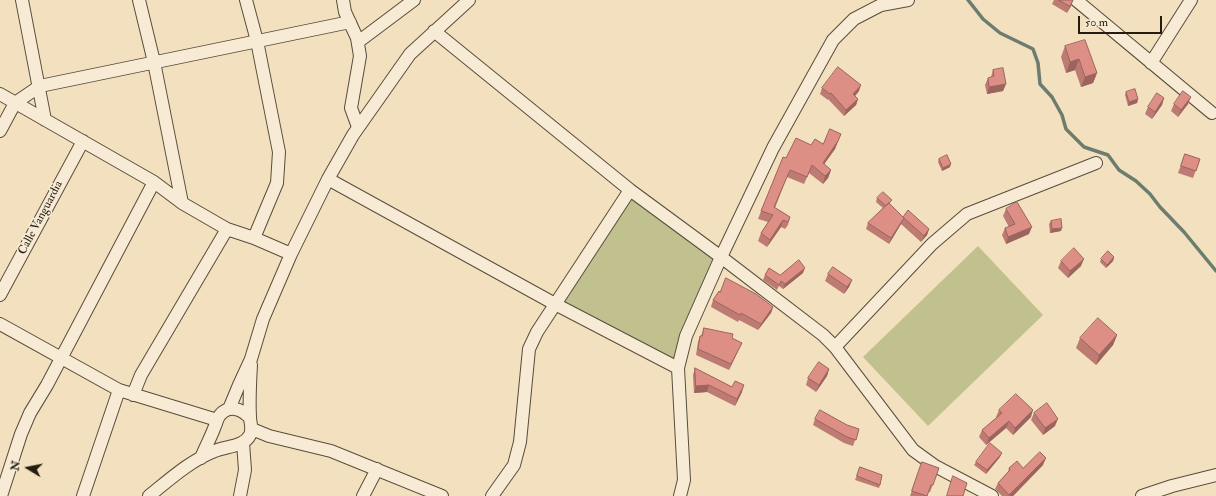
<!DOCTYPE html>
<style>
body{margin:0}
#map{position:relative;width:1216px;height:496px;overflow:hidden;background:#f3e0be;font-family:"IM FELL Double Pica",serif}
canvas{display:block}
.north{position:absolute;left:8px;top:448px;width:40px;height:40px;-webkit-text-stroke:3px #f7ebd5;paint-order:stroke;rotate:280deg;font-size:11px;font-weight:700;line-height:16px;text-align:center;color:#251c10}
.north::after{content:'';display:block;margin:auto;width:14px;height:18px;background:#251c10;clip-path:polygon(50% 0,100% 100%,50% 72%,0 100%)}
.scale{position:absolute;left:1078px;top:16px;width:84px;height:18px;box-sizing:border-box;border:2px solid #251c10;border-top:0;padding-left:5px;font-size:12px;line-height:14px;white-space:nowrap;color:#251c10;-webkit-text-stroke:3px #f7ebd5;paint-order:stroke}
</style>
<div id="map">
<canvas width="1216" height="496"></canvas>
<div class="north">N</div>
<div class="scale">50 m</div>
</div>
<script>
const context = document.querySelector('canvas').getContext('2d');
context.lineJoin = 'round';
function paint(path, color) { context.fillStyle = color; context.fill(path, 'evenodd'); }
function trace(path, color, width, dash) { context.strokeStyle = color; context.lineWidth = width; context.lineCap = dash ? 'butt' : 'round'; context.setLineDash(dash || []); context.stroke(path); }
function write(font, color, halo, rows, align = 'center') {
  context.font = font + ' "IM FELL Double Pica",serif'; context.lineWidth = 3.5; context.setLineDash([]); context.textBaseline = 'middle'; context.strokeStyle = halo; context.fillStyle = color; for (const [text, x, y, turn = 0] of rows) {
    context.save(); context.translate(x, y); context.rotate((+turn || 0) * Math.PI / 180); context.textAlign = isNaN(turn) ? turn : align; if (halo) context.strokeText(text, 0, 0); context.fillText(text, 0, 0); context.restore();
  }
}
const green = new Path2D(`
 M630 190 721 257 678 368 555 304Z
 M978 246 1043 315 928 426 863 357Z`);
const stream = new Path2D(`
 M968 0 983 19 1000 33 1033 49 1038 63 1040 84 1052 97 1062 115 1066 129 1084 147 1108 155 1119 170 1136 181 1150 194 1160 207 1184 232 1216 271`);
const minor = new Path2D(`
 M22 0 45 120
 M139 0 154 62 182 203
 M246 0 257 41 279 152 277 183 254 238
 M343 0 345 12 357 38 360 56 351 108 358 127
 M1076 0 1212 113
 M434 31 630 190 721 257 823 335 835 347 913 450 935 466 992 496
 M358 42 414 0
 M1151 63 1191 0
 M0 94 154 182 182 203 227 229 254 238 291 254
 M0 131 15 103 40 86 350 22
 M328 179 555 304 678 368
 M0 295 83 141
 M0 324 119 390 217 420
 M835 347 932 244 967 214 1096 163
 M133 395 141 375 227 229
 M229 409 239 385 251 359 263 319 291 254 328 179 353 135 410 54 469 0
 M252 429 269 436 331 451 442 496
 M201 458C205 448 211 437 215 426 217 422 217 418 220 415 229 404 242 409 250 418
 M1 496 21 434 30 413 47 385 154 182
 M83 496 119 390
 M149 496C169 480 191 460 215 451 226 446 244 447 250 435 253 428 250 423 250 417 249 400 250 382 251 365
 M240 496 245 470 243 443
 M363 496 377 469
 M492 496 514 465 520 442 529 349 537 332 630 190
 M680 496 684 480 678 368 686 336 721 257 773 148 833 40 854 19 881 5 908 0
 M1142 496 1172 486 1216 475`);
const wall = new Path2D(`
 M1054 0H1073L1071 6 1067 13 1052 4Z
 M1065 46 1097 73 1093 83 1081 87 1075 70 1066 73 1061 57Z
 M993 70 1006 84 1003 91 987 94 985 85 988 78 991 77Z
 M822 88 859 91 855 96 858 99 856 105 844 116 828 99V100L820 94Z
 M1126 92 1138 99 1137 103 1128 106 1125 95Z
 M1164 98 1162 105 1152 119 1145 114 1148 107Z
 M1174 104H1188L1178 117 1171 111Z
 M838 141 835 149 824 164 831 170 828 178 823 184 809 173 804 184 787 177 775 208 790 217 788 225 785 229 781 227 767 247 758 241 761 233 768 222 758 219 761 211 786 158 811 145 823 144Z
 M1185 154 1200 159 1193 178 1178 173Z
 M939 159 950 167 942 171 938 162Z
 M877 198 890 204 903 217 929 229 927 235 921 242 901 224 889 244 866 229 868 223 883 208 876 202Z
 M1006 209 1029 234 1006 244 1002 235 1005 228 1009 227 1003 216Z
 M1051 221 1061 231 1050 233 1049 224Z
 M1114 257 1113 261 1106 268 1100 262 1101 259Z
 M1061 261 1081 266 1068 278 1058 268Z
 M803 273 783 289 779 286 777 290 763 280 765 275H780Z
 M828 274 852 280 849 287 844 294 825 281Z
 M720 292 773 307 771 313 758 330 739 320 738 322 711 307 713 300Z
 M704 328 732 338 742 343 739 349 729 370 696 355 698 342 700 336H701Z
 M1117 335 1113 345 1096 365 1076 348 1080 338Z
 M695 368 742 392 735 406 707 392 694 393 693 375Z
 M829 369 827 376 816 392 806 385 808 378Z
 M999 410 1031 417 1013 435 1006 428 986 445 979 437 982 430 997 417H996Z
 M1034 413 1055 426 1043 435 1031 420Z
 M815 419 847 425 859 429 853 446 844 443 813 425Z
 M1000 457 986 474 974 465 976 462Z
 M922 462 939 468 930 492H928L927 496H910Z
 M1043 465 1013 496H1002L995 489 998 483 1008 472 1009 468H1023Z
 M860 467 880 485 879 488 855 480Z`);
const shadedWall = new Path2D(`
 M1073 0 1071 6 1067 13 1070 6Z
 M1079 59 1075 70 1066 73 1070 62Z
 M1097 73 1093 83 1081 87 1085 77Z
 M1006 84 1003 91 987 94 989 87Z
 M861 85 859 91 851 101 853 94Z
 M1191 97 1188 104 1178 117 1181 110Z
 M1164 98 1162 105 1152 119 1155 112Z
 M858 99 856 105 844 116 846 110Z
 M1138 99 1137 103 1128 106 1129 102Z
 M841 134 835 149 820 170 823 163Z
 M951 164 950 167 942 171 943 168Z
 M831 170 828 178 823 184 825 176Z
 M904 218 901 224 889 244 891 238Z
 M783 220 781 227 767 247 770 240Z
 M1032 227 1029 234 1006 244 1008 237Z
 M1062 228 1061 231 1050 233 1052 229Z
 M929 229 927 235 921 242 924 236Z
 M1114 257 1113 261 1106 268 1107 265Z
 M1084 259 1081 266 1068 278 1070 271Z
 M805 268 803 273 783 289 785 284Z
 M852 280 849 287 844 294 847 287Z
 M773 307 771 313 758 330 761 324Z
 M1117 335 1113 345 1096 365 1099 355Z
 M742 343 739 349 729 370 731 364Z
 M829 369 827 376 816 392 819 385Z
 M709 385 707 392 694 393 696 386Z
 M744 385 742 392 735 406 737 399Z
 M1033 410 1031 417 1013 435 1015 428Z
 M1058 419 1055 426 1043 435 1045 428Z
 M1009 421 1006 428 986 445 989 438Z
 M1002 453 1000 457 986 474 987 470Z
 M1046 458 1043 465 1013 496H1009Z`);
const building = new Path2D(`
 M1059 0H1073L1070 6Z
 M1085 40 1097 73 1085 77 1079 59 1070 62 1065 46Z
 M838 67 861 85 853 94 858 99 846 110 831 93 830 94 822 88Z
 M1003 68 1006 84 989 87 988 78 994 76 993 70Z
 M1135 89 1138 99 1129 102 1126 92Z
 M1183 91 1191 97 1181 110 1174 104Z
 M1157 93 1164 98 1155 112 1148 107Z
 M830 129 841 134 838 141 823 163 831 170 825 176 812 165 807 177 790 170 774 207 790 217 788 222 783 220 770 240 761 233 773 215 761 211 783 157 786 158 796 138 811 145 815 139 823 144Z
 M1185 154 1200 159 1196 171 1181 166Z
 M947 155 951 164 943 168 939 159Z
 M883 192 892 200 886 206 877 198Z
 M1017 202 1032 227 1008 237 1005 228 1015 224 1006 209Z
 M889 203 903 217 908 210 929 229 924 236 903 217 904 218 891 238 868 223Z
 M1061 219 1062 228 1052 229 1051 221Z
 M1074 248 1084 259 1070 271 1061 261Z
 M1108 251 1114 257 1107 265 1101 259Z
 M799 260 805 268 785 284 781 281 779 285 765 275 769 268 780 275Z
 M833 267 852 280 847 287 828 274Z
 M726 278 756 294 773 307 761 324 741 313 740 315 713 300 719 291 720 292Z
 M1098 318 1117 335 1099 355 1080 338Z
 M704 328 733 334 732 338 742 343 731 364 698 349 700 336H702Z
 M819 362 829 369 819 385 808 378Z
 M695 368 732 387 735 381 744 385 737 399 709 385 696 386Z
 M1016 394 1033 410 1015 428 1009 421 989 438 982 430 1002 413 999 410Z
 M1047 403 1058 419 1045 428 1034 413Z
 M820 410 847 425 859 429 856 440 847 437 815 419Z
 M990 443 1002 453 987 470 976 462Z
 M1040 452 1046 458 1009 495 998 483 1010 470 1009 468 1017 461 1023 468Z
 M922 462 939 468 933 485H931L927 496 912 491Z
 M860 467 882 475 880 485 857 476Z
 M953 476 967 483 963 496H947Z`);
const streetNames = [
 ["Calle Vanguardia",41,218,-62]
];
paint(green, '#c0c18e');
trace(stream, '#6c7d70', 3.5);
trace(minor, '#584d3c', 14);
trace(minor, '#f7ebd5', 12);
paint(wall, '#be7b73');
paint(shadedWall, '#9b645e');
paint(building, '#dd8f86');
trace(building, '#9b645e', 1);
write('12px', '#251c10', '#f7ebd5', streetNames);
</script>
